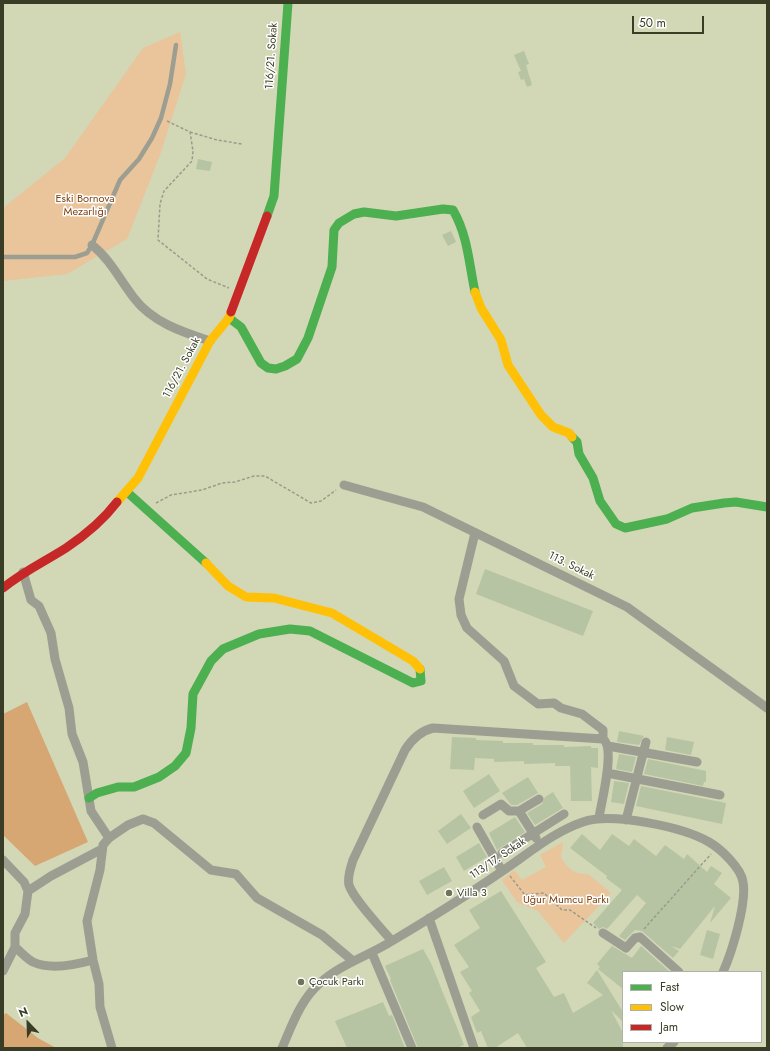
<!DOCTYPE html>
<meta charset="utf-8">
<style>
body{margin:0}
#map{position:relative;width:770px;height:1051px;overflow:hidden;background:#d2d7b6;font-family:Jost,sans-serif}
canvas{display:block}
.frame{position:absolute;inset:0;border:4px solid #3a3d25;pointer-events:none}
.legend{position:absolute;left:622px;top:971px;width:140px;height:72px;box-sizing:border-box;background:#fff;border:1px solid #b0b1a8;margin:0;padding:5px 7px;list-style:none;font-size:12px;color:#3a3d25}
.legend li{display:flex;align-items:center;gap:8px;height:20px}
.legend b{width:20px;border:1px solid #b0b1a8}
.north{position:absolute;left:8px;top:1003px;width:40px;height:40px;-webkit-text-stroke:3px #fff;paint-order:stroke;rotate:337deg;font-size:11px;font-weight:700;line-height:16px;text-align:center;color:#3a3d25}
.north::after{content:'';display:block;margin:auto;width:14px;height:18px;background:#3a3d25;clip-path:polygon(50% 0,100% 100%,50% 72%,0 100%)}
.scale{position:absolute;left:632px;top:16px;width:72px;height:18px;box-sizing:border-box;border:2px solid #3a3d25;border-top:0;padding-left:5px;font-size:12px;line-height:14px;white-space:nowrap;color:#3a3d25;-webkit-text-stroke:3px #fff;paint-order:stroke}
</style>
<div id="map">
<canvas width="770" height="1051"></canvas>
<div class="frame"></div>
<ul class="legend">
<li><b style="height:5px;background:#4caf50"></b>Fast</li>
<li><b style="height:5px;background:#ffc107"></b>Slow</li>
<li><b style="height:5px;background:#c62828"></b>Jam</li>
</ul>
<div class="north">N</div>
<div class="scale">50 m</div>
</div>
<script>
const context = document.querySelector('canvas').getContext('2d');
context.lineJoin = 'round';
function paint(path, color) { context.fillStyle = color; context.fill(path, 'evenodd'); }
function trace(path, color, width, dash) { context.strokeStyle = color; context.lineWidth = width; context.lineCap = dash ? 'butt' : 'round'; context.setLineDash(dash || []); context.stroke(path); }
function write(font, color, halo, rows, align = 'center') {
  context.font = font + ' Jost,sans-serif'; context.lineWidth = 3; context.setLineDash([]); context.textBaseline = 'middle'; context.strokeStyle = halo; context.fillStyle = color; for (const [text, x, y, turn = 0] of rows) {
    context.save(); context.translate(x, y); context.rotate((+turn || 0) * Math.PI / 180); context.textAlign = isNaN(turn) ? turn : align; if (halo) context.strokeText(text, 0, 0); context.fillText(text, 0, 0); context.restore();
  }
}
const green = new Path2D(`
 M180 32 186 74 160 155 127 239 67 274 3 281V208L65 158 143 48Z
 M563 842 561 858C569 869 574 875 588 874L611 893 564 943 538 911 517 902 502 880 514 870 522 880 546 867 540 855Z`);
const forest = new Path2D(`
 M27 702 88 842 35 866 3 835V714Z
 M6 1013 38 1038 56 1048H3V1015Z`);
const building = new Path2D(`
 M524 51 529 64 526 65 532 85 527 87 524 79 521 80 518 72 521 71 514 55Z
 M198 159 212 162 210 171 196 169Z
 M451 231 456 242 448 246 442 235Z
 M485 569 593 611 583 636 476 594Z
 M619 731 644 736 639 745 617 742Z
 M452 737 476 738V740L503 741V743H533V745H564V747L591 746V748H598V768L591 767 592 801H571L570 766H555V763L524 764V761L494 762V759L475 758 474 770 450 769Z
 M667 737 694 742 691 755 665 750Z
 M619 754 636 757 632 772 616 769Z
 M648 759 706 771V782H704L703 786 644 774Z
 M489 774 500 791 474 808 463 791Z
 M528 777 538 793 517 805H511L502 793Z
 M614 781 629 783 624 804 611 802Z
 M641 786 726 803 722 824 636 806Z
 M553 792 563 808 535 825 527 813 542 804 545 797Z
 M461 814 471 828 447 844 438 831Z
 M515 817 525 832 497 850 489 833Z
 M582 834 600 850 612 834 629 846 634 839 656 856 665 845 684 859 687 854 707 872 711 866 722 873 714 884 731 898 710 923 715 906 680 949 671 946 679 951 673 958 642 931 635 930 625 940 619 936 646 903 637 895 607 929 603 927 599 929 593 923 622 890 606 878 607 876 570 848Z
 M479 843 487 857 464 871 456 857Z
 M444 867 452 881 427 895 419 881Z
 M501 891 546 962 536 968 554 997 564 993 573 1013 603 995 587 983 597 970 623 1012V1022L611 1010 623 1033V1048H527L518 1033 495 1048H488L481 1031 477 1033 471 1017 480 1011 469 993 472 991 460 972 469 967 454 945 480 928 469 910Z
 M707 930 720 934 713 959 700 955Z
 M612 946 632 958 641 946 670 972H623V989L598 969 600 967 597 964Z
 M423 949 431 963 464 1045 457 1048H418L390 980 391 979 385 966Z
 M383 1002 389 1016 392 1015 405 1048H347L335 1021Z`);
const path = new Path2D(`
 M167 121 190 132 193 151 192 161 164 191 160 204 158 240 207 279 229 288
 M190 132 217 140 242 144
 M156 503 171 495 202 490 222 483 235 482 254 476H265L311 503 321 501 336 490
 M510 876 525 895 544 893 562 910H570L596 928
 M644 929 711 854`);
const lane = new Path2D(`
 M3 257H75L87 253 92 245 120 180 139 159 152 138 161 118 170 84 176 45`);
const street = new Path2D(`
 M92 245C110 259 120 280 134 298 152 322 182 332 210 341
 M344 485 423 507 627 607 767 708
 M475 533 459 599 461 615 467 628 504 661 514 686 538 704 554 703 561 708 582 714 603 730V739
 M23 572 31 600 39 606 51 633 55 659 69 708 72 734 83 762 91 811 109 838
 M608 746 697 762
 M607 773 720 795
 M483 815 501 804 509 811H519
 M626 820 646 742
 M477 827 502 871
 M536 838 519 811 539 799
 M502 853 564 814
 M3 860 24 882 28 891 25 914 15 933V947L3 971
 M28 891 51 876 102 849
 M429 918 474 1048
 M603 933 626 948 635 938 640 937 679 972
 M392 941C381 928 354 900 349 885 347 877 351 867 353 860L405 750C412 739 420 731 433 728L603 739C616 748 601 803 599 818
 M15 947C21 952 27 959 33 962 50 970 75 965 93 960
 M372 953 412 1048
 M112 1048 100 1007 99 984 93 960 87 921 100 870 103 845 109 838 128 825 143 819 154 823 211 870 236 874 257 898 322 935 353 961
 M282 1048C292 1025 301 999 320 983 341 964 368 956 392 941 429 919 466 896 501 872 528 854 553 832 583 822 612 812 683 827 709 842 721 849 741 868 743 882 747 903 732 952 723 972
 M667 1048 674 1042`);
const fast = new Path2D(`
 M267 216 274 196 288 3
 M229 318 241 327 261 363 268 368 276 369 285 366 297 359 308 338 332 267 334 230 339 223 354 214 364 212 396 216 443 209 453 210C468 236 469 264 475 292
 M572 437 577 442 579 454 593 478 600 501 616 524 625 528 667 519 692 508 724 503 736 502 767 507
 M127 492 206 563
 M89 798 97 793 118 787H134L159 777 175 766 186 753 191 728 193 694 211 661 223 649 259 634 290 629 310 631 413 683 421 681 420 669`);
const slow = new Path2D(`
 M475 292 481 308 501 340 508 365 541 415 553 427 569 433 572 437
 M117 502 138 478 210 341 229 318 231 312
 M206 563 228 586 246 597 274 598 332 613 413 661 420 669`);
const jam = new Path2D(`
 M231 312 267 216
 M3 588C24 571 44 562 66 548 84 536 104 519 117 502`);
const markers = [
 [449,893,4,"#6f7358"],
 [301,982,4,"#6f7358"]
];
const streetNames = [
 ["116/21. Sokak",272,56,-86],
 ["116/21. Sokak",182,368,-62],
 ["113. Sokak",571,566,26],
 ["113/17. Sokak",498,859,-34]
];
const parkNames = [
 ["Eski Bornova",85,199],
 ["Mezarlığı",85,212],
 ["Uğur Mumcu Parkı",566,900]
];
const poiNames = [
 ["Villa 3",457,893],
 ["Çocuk Parkı",309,982]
];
paint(green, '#eac49a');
paint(forest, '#d7a773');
paint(building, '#b7c4a3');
trace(path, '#999c8c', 1.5, [3, 2]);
trace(lane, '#9c9e92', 4.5);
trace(street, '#9c9e92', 9);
trace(fast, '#4caf50', 9);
trace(slow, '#ffc107', 9);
trace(jam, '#c62828', 9);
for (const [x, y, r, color] of markers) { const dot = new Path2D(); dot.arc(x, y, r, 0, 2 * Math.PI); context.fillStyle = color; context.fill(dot); trace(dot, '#fff', 1.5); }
write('11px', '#3a3d25', '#fff', streetNames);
write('11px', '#7e4212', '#fff', parkNames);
write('11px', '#3a3d25', '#fff', poiNames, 'left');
</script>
